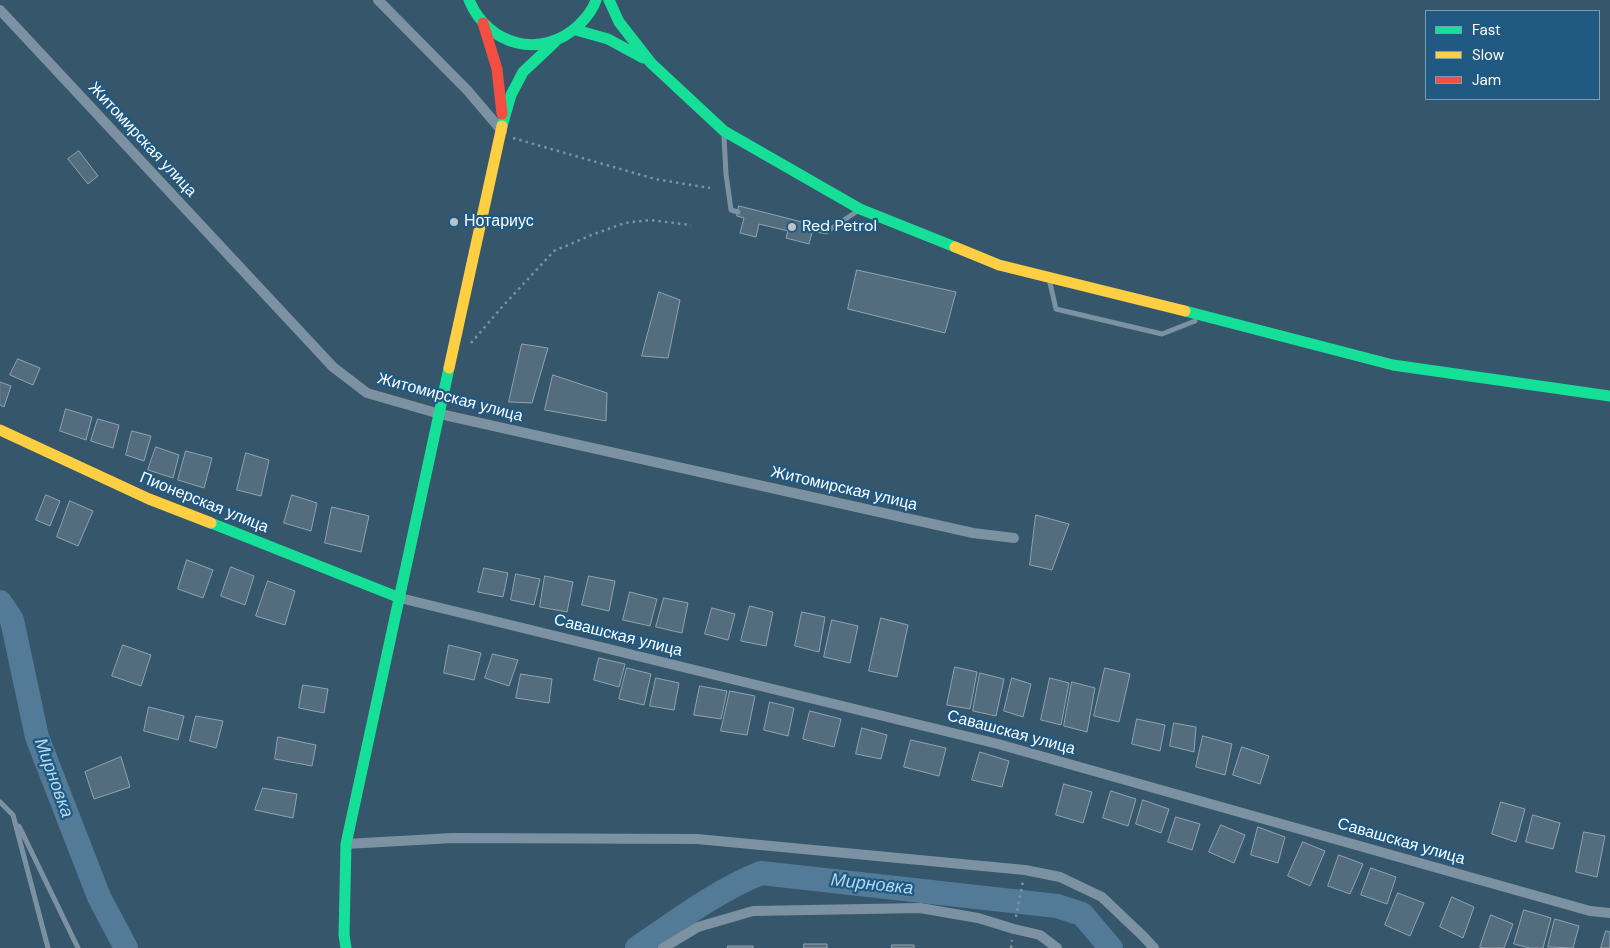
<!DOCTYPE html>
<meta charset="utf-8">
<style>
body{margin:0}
#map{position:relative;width:1610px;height:948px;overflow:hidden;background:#36566c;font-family:"DM Sans",sans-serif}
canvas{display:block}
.legend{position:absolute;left:1425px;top:10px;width:175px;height:90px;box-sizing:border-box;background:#205982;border:1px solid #799bb4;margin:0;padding:6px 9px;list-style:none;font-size:15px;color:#fff}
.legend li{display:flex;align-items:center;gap:10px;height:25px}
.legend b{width:25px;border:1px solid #799bb4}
</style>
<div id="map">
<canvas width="1610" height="948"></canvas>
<ul class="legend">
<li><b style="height:6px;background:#16e098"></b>Fast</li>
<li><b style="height:6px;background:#ffcf43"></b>Slow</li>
<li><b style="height:6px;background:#f24e42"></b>Jam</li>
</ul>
</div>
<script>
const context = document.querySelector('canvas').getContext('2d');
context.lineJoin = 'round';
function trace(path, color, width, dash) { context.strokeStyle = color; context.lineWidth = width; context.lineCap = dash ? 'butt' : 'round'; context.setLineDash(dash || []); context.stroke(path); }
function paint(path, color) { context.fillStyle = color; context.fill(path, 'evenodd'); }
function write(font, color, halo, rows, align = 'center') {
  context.font = font + ' "DM Sans",sans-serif'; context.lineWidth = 4.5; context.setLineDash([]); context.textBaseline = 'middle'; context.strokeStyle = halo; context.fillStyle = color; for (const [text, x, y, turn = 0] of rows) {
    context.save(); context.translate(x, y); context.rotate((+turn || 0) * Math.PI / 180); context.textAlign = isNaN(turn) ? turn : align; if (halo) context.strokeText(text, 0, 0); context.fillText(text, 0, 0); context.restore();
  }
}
const river = new Path2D(`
 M0 602 12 620 37 737 99 897 126 948
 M637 948C677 921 716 891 761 873L1057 906 1082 914 1111 948`);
const building = new Path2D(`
 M79 151 98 176 88 184 68 159Z
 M739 206 814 225 809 244 786 238 788 231 759 224 756 237 740 233 744 218 737 216Z
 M857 270 956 292 945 333 848 309Z
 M659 292 680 300 668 358 642 356Z
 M522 344 548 348 532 403 509 402Z
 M18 359 40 368 33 385 10 375Z
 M553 375 607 393 606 421 545 410Z
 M0 382 11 386 4 407 0 405Z
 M66 409 92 417 86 440 60 431Z
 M98 419 119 425 113 448 91 441Z
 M132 431 151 436 144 461 126 455Z
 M156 447 179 455 173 478 148 470Z
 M186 451 212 458 204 488 178 480Z
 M246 453 269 460 261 496 237 490Z
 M46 495 60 501 50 526 36 520Z
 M292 495 317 503 311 531 284 523Z
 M70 501 93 511 78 546 57 537Z
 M332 507 369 516 361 552 325 543Z
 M1036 515 1069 524 1052 570 1030 565Z
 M187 560 213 570 203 598 178 589Z
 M231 567 254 576 245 605 221 596Z
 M484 568 508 573 503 597 478 592Z
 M516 574 540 579 534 605 511 600Z
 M545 576 573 582 567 612 540 607Z
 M589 576 615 581 609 611 582 605Z
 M268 581 295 591 285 625 256 616Z
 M630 592 657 599 650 626 623 620Z
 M664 598 688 603 682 633 656 627Z
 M750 606 773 612 766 646 741 641Z
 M712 608 735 614 728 640 705 634Z
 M802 612 825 617 819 652 795 646Z
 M881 618 908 625 897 677 869 671Z
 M832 620 858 626 850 663 824 657Z
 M123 645 151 655 141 686 112 676Z
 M449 645 481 653 474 680 444 673Z
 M493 654 518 660 509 686 485 678Z
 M599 658 625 664 619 687 594 680Z
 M955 667 977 672 970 709 947 705Z
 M627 668 651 674 644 705 619 699Z
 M1105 668 1130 674 1119 722 1094 716Z
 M980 673 1004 679 996 716 973 711Z
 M521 674 552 679 549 703 516 698Z
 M656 678 679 683 674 710 650 706Z
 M1012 678 1031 684 1023 717 1004 711Z
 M1050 678 1069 683 1061 725 1041 720Z
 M1072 682 1095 688 1087 732 1064 726Z
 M303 685 328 689 324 713 299 708Z
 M700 686 727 691 721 719 694 715Z
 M730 691 755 696 747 735 721 731Z
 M770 702 794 708 788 736 764 730Z
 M149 707 184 716 178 740 144 731Z
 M810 711 841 719 834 747 803 739Z
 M196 716 223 721 216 748 190 741Z
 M1137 719 1165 725 1160 751 1132 744Z
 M1174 723 1196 727 1194 752 1170 746Z
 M862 728 887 735 881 759 856 754Z
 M1203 736 1232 744 1225 775 1196 767Z
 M278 737 316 745 312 766 275 759Z
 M911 740 946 748 939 776 904 767Z
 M1242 747 1269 756 1260 784 1233 775Z
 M980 752 1009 761 1002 787 972 780Z
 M121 757 130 787 94 799 85 772Z
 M1064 784 1092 792 1083 823 1056 815Z
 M263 788 297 794 293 818 255 810Z
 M1111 791 1136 799 1128 826 1103 818Z
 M1143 800 1169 809 1161 833 1136 824Z
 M1501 802 1525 809 1516 842 1492 834Z
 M1533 815 1560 823 1553 849 1526 842Z
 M1176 817 1200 824 1192 850 1168 842Z
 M1221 825 1245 835 1234 863 1209 852Z
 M1258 827 1285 837 1278 863 1251 855Z
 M1584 832 1605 836 1597 877 1576 872Z
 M1303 842 1325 851 1310 886 1288 876Z
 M1339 855 1363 864 1350 894 1328 886Z
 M1371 868 1396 877 1387 904 1361 895Z
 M1398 893 1424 903 1410 936 1385 925Z
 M1452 897 1474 907 1463 938 1440 927Z
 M1524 910 1551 918 1543 948H1530L1514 944Z
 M1491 915 1513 924 1504 948H1483L1480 947Z
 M1555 919 1579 926 1573 948 1548 947Z
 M1606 931 1610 932V948H1601Z
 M804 944H827V948H804Z
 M892 945H914V948H892Z
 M728 946H753V948H728Z`);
const path = new Path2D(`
 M513 138 655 179 710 188
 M471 343 502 307 554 251 594 234 625 223 650 220 691 225
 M1016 917 1023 881
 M1011 948 1012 940`);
const lane = new Path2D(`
 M724 137 726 174 731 210 738 212
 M813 229 826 232 856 212
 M1050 283 1056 309 1162 334 1195 321
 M0 802 13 815 48 948
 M19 826 78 948`);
const street = new Path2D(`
 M378 0 468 91 502 131
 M0 10 333 367 367 393 440 414 973 533 1014 538
 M400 598 998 744 1590 911 1610 913
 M346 844 453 838 697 839 1025 870 1060 877 1102 897 1142 935 1154 948
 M663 948 698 927 753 911 920 908 978 918 1014 929 1040 935 1057 948`);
const fast = new Path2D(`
 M469 0C488 46 542 60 579 25 586 18 593 10 596 0
 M609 0 619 22 651 63 724 131 860 209 955 247
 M576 30 608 39 643 58
 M502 126 511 95 523 72 555 42
 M1185 311 1393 365 1610 396
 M211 523 400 598
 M346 948 344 935 346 844 449 368`);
const slow = new Path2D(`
 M955 247 999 265 1185 311
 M449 368 502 126
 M0 430 149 499 211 523`);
const jam = new Path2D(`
 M483 23 497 69 502 114`);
const markers = [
 [454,222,5,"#b9c4cc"],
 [792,227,5,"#b9c4cc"]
];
const streetNames = [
 ["Житомирская улица",142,140,47],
 ["Житомирская улица",450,398,15],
 ["Житомирская улица",844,489,13],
 ["Пионерская улица",204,503,22],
 ["Савашская улица",618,636,14],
 ["Савашская улица",1011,733,15],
 ["Савашская улица",1401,842,16]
];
const poiNames = [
 ["Нотариус",464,222],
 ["Red Petrol",802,227]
];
const waterNames = [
 ["Мирновка",53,778,70],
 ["Мирновка",872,885,6]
];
trace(river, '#537b97', 24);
paint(building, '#546d7e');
trace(building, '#90a3b0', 1);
trace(path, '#7c92a2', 2.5, [2.5, 4]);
trace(lane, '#7c92a2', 5);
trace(street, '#7c92a2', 10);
trace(fast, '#16e098', 11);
trace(slow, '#ffcf43', 11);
trace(jam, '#f24e42', 11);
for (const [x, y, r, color] of markers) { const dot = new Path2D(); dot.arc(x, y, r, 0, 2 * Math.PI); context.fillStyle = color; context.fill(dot); trace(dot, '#205982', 2); }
write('16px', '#fff', '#205982', streetNames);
write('16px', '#fff', '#205982', poiNames, 'left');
write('italic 18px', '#b2d7f0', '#205982', waterNames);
</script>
